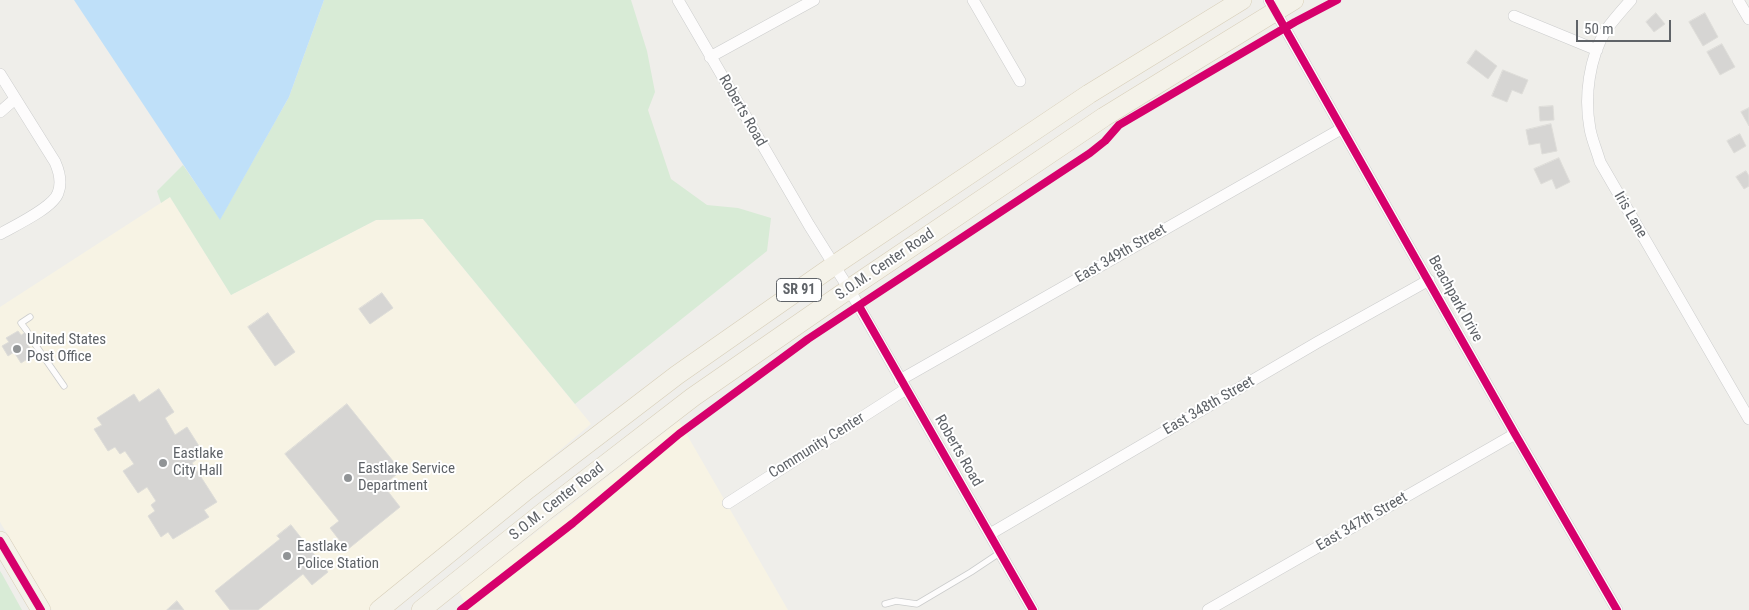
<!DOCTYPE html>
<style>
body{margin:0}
#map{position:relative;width:1749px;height:610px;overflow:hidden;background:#efeeea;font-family:"Roboto Condensed",sans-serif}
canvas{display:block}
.scale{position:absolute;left:1576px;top:20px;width:95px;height:22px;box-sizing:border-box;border:2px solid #5f6368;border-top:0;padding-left:6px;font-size:15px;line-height:18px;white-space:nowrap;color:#5f6368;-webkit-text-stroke:4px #fff;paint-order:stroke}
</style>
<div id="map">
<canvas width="1749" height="610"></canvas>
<div class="scale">50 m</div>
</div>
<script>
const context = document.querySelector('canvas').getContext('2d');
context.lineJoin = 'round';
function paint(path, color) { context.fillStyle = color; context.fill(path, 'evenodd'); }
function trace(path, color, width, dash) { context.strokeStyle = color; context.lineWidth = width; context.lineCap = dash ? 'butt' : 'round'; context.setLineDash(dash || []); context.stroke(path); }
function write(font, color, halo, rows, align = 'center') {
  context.font = font + ' "Roboto Condensed",sans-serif'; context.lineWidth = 4; context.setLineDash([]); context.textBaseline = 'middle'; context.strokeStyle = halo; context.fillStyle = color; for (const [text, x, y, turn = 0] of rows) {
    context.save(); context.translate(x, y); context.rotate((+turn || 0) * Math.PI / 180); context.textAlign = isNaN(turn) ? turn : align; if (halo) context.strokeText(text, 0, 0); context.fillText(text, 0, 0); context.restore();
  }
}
const commercial = new Path2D(`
 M170 197 231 295 376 220 423 219 591 424 370 610H52L0 522V307Z
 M679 421 788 610H469L459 592Z`);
const green = new Path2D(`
 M324 0H631L647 51 655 92 648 110 671 179 707 205 738 208 771 218 767 251 575 404 423 219 376 220 231 295 170 197 161 203 157 191 183 165 220 219 289 97Z
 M0 571 2 574 22 610H0Z`);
const water = new Path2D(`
 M74 0H324L289 97 220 220Z`);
const building = new Path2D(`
 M1656 13 1665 24 1654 32 1646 22Z
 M1705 13 1718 37 1703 46 1689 22Z
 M1722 44 1735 67 1720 75 1707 52Z
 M1476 50 1497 66 1488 79 1467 63Z
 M1503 70 1528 80 1522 94 1512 90 1507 102 1492 96Z
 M1553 106 1554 120 1540 121 1539 107Z
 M1749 108V126L1741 112Z
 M1551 124 1557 151 1542 154 1540 143 1529 145 1526 130Z
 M1740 134 1746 146 1734 153 1727 141Z
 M1559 158 1570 182 1556 189 1552 179 1541 184 1534 169Z
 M1746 171 1749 176V186L1744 189 1736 177Z
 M382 293 393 308 370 324 359 309Z
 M268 313 295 352 275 366 248 327Z
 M29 330 35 338 27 343 34 355 21 363 14 352 8 356 2 346 9 342 6 338 18 331 21 335Z
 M159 389 174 412 165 418 175 435 187 427 204 454 192 463 217 502 204 510 209 517 173 539 168 532 161 537 148 516 155 511 151 505 156 501 147 487 138 493 123 471 134 464 125 451 120 454 115 447 108 451 94 429 102 425 97 418 134 394 139 402Z
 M347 404 401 471 383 485 400 507 347 550 330 528 339 521 285 454Z
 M291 525 328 572 312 585 303 574 258 610H230L215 591 280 539 277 536Z
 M177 601 184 610H167Z`);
const lane = new Path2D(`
 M27 331 21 323 30 317
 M32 340 64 386
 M885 604 896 601 917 604 971 572 1001 552`);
const street = new Path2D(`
 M678 0 809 225 849 289 1033 610
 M973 0 1020 81
 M1269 0 1515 434 1617 610
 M1631 0C1622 10 1614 19 1606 30 1589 58 1584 97 1590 129 1592 140 1597 151 1600 162L1749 419
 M1738 0 1749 19
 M1514 16 1597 50
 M710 57 814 0
 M0 74 55 162C59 171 62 183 58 193 53 208 14 226 0 234
 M0 112 15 99
 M900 380 1341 129
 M728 503 906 389
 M990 534 1318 342 1429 280
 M1208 610 1515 434`);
const primary = new Path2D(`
 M0 541 41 610
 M379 610 528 489 677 375 833 266 1089 94 1242 0
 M421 610 545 511 693 397 849 289 1104 117 1294 0`);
const cycleway = new Path2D(`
 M1269 0 1515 434 1617 610
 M859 306 1033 610
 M0 541 41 610
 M461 610 573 523 679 434 808 339 1090 153 1105 141 1119 125 1295 22 1337 0`);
const markers = [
 [17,349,5,"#919496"],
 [163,463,5,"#919496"],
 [348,478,5,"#919496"],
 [287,556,5,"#919496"]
];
const shields = [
 [799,290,45]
];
const shieldNames = [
 ["SR 91",799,290]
];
const streetNames = [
 ["Roberts Road",742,111,60],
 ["Iris Lane",1630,215,60],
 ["East 349th Street",1121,254,-30],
 ["S.O.M. Center Road",885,265,-34],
 ["Beachpark Drive",1455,299,61],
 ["East 348th Street",1209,406,-30],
 ["Community Center",817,446,-32],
 ["Roberts Road",958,451,60],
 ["S.O.M. Center Road",557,502,-38],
 ["East 347th Street",1362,522,-30]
];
const poiNames = [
 ["United States",27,340],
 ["Post Office",27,357],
 ["Eastlake",173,454],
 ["City Hall",173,471],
 ["Eastlake Service",358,469],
 ["Department",358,486],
 ["Eastlake",297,547],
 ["Police Station",297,564]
];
paint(commercial, '#f7f3e4');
paint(green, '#d8ebd6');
paint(water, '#bfe0f9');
paint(building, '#d6d5d3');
trace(building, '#deddd9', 1);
trace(lane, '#cbcccc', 7);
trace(street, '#cbcccc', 12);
trace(primary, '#d7ceb8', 20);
trace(lane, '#fdfcfc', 5.5);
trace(street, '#fdfcfc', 11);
trace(primary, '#f4f2e9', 19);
trace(cycleway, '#d6006c', 8);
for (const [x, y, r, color] of markers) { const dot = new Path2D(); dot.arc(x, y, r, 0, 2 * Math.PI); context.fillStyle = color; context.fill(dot); trace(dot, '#fff', 2); }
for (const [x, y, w] of shields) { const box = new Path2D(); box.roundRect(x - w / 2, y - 11.5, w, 23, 4); context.fillStyle = '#fff'; context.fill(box); trace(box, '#5f6368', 1); }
write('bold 14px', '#5f6368', null, shieldNames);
write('15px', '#5f6368', '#fff', streetNames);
write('15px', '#5f6368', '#fff', poiNames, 'left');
</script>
